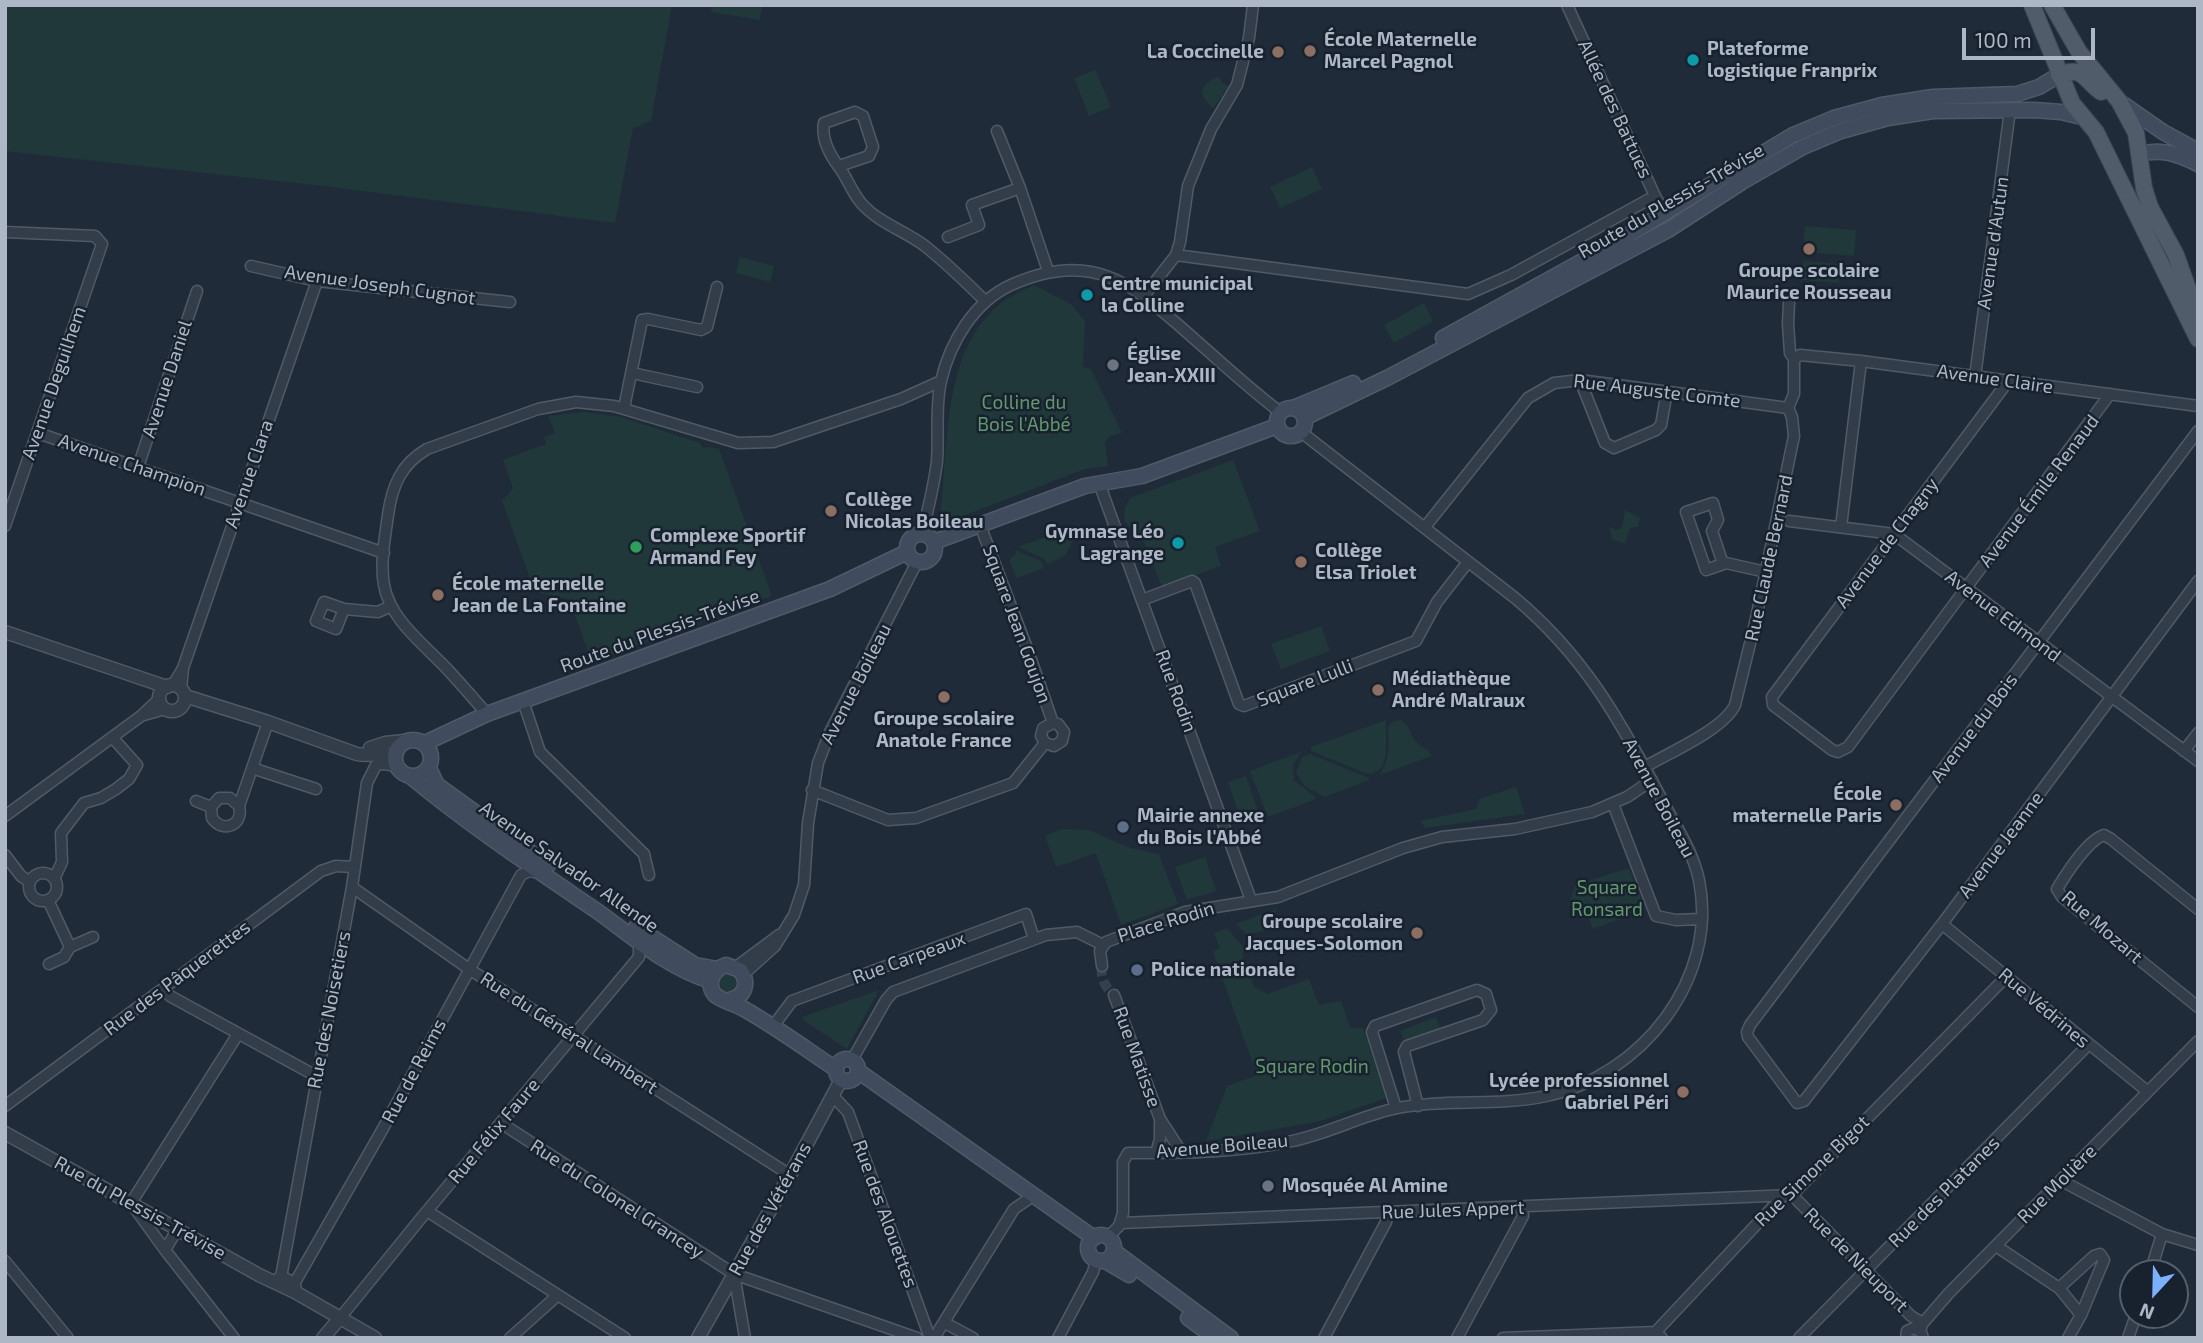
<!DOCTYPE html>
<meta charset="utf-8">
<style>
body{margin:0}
#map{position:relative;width:2203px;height:1343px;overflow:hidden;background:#1f2b39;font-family:"Exo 2",sans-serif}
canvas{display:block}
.frame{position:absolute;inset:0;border:7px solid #adb7c6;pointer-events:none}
.north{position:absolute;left:2119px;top:1259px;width:70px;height:70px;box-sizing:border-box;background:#18222e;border:2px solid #545e6b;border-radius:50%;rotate:202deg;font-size:19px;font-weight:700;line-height:28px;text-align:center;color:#adb7c6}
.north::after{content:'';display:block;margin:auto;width:24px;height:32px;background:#7ab0fe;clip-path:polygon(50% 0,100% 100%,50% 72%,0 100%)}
.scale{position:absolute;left:1962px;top:28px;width:133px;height:32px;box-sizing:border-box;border:4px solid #adb7c6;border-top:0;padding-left:9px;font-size:21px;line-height:24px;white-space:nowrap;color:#adb7c6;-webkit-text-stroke:5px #18222e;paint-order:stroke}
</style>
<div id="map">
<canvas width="2203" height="1343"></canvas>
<div class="frame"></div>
<div class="north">N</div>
<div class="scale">100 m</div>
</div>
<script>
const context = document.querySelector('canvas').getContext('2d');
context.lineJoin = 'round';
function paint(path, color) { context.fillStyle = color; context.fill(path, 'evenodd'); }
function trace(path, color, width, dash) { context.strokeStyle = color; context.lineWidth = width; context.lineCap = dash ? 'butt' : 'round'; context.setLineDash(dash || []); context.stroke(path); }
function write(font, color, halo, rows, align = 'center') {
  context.font = font + ' "Exo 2",sans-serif'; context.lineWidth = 5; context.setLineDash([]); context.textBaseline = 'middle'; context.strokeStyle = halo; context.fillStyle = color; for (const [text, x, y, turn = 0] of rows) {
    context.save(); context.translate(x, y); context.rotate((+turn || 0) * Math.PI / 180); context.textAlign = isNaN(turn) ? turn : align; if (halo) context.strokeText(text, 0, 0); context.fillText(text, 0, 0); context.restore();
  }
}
const green = new Path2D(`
 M5 5H672L651 121 633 128 615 223 323 186 5 151Z
 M712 5H763L760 20 711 12Z
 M1095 70 1111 107 1089 116 1074 78Z
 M1219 76 1222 83 1229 86 1213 108C1196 94 1200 84 1219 76Z
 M1312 167 1322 189 1280 208 1270 187Z
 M1805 226 1856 230 1854 256 1803 252Z
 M740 257 774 266 770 282 736 273Z
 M1803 261 1840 264 1839 283 1802 280Z
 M1034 285 1071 304 1085 321 1083 367 1091 369 1122 433 1110 436 1105 442 1108 466 1085 469 947 522H942L940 517C949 450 941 362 992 311 1004 299 1019 292 1034 285Z
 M1424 303 1433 321 1394 343 1384 325Z
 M584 412 621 417 700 443 703 448 711 447 719 449 772 596 592 662 569 599 535 592 502 501 513 488 503 460 546 444 544 437 555 433 548 416Z
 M1233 460 1260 531 1215 547 1221 566 1162 587 1144 542 1124 520 1125 507 1130 498Z
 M1625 510 1640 518 1638 526 1630 528 1625 544 1612 539 1609 526 1615 530 1622 528Z
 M1081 524 1065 556 1047 564 1045 559 1018 547Z
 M1015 550 1041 561 1044 568 1017 578 1009 560 1016 554Z
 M1321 626 1330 651 1281 669 1271 644Z
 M1386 720C1385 736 1393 778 1365 773L1311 751V747Z
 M1400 720C1410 725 1409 731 1414 739 1419 747 1428 748 1432 756L1379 775C1391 758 1389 747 1388 727L1392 722Z
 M1301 752 1293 765 1294 780 1314 796V800L1268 817 1250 771Z
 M1310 754 1369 778V780L1325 797 1305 786 1296 773 1302 757Z
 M1246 776 1260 817 1242 823 1228 782Z
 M1516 787 1525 814 1425 828 1420 821 1476 809 1479 799Z
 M1062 829 1089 830 1130 848 1159 854 1178 904 1121 925 1096 853 1056 867 1045 836Z
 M1205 857 1216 891 1187 900 1175 867Z
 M1629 868 1645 909 1593 929 1587 912 1574 909 1569 905 1575 885Z
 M1276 909C1275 931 1267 929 1247 935L1236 924Z
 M1227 928 1246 950 1242 954 1254 987 1268 994 1309 979 1319 1005 1341 1001 1350 1028H1363L1386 1098 1317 1122 1206 1141 1227 1086 1257 1075 1213 952 1220 948 1214 933Z
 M717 982a11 11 0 1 1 22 0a11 11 0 1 1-22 0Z
 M879 990 847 1049 803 1020 802 1017Z
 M1436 1017 1441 1030 1405 1043 1400 1031Z`);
const minorTunnel = new Path2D(`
 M1102 966C1100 977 1105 988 1114 995`);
const minor = new Path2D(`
 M1567 5 1655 196 1665 213
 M839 166 869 156 873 147 863 116 855 112 824 123C821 139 830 155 839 167 848 179 852 193 862 204 879 223 905 231 925 246 946 263 966 282 985 301
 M1020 188 1048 271
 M5 232 95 236 102 244 5 526
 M948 237 979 225 972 205 1020 188 997 131
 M1176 255 1468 294 1511 275 1655 196
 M251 266 317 281 510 302
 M1143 297 1176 255 1180 242 1188 186 1211 129 1237 85 1249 38 1253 5
 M1794 359 1800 355 1861 361 2198 406
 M632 373 697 387
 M1975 377 2010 110
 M1580 380 1605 443 1614 448 1656 430 1661 425 1667 391
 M2005 381 2003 388 1772 697 1773 705 1832 750 1838 752 1848 747 2110 394
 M624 408 642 320 648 319 701 330 707 327 717 287
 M2198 431 1750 1025 1747 1032 1748 1037 1797 1103 1804 1101 1942 924 2198 581
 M38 433 384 553
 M138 467 197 291
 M1099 483 1251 900
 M1789 521 1894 534 2198 761
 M980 525 1027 648 1053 723 1058 724 1064 732 1062 741 1054 746 1045 743 1041 736 1043 728 1053 723
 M1425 527 1528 398 1554 383 1580 380 1788 408
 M1841 527 1861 361
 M922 534C928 510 934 486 937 461 939 435 935 406 941 381 950 342 974 302 1011 285 1042 271 1076 264 1109 277 1134 286 1155 305 1175 322 1210 352 1243 384 1280 412
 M1723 564 1712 531 1718 520 1713 503 1686 512 1706 570 1726 563 1766 572
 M1142 600 1192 581 1195 583 1239 704 1244 706 1416 641 1437 602 1468 562
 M324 602 344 609 336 629 316 621Z
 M344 609 378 612 391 606
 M183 668 317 281
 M173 685 183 668 181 689
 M523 701 540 752 644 854 649 875
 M487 714C474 699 461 684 448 670 425 645 390 620 384 585 380 563 385 537 388 515 392 486 401 464 427 449L538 409 576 402 614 406 738 443 773 442 901 399 941 381
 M144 715 165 709
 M2184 751 2198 733
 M1645 767C1670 752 1723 730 1735 705L1755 623 1794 436 1792 417 1788 408 1794 394V359L1790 353 1788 323 1789 303
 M252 768 316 789
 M812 790 888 820 916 818 1013 783 1045 743
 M196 801 211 807
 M1613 804 1656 916 1676 920 1701 919
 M239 806 230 798H219L211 807 212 818C223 834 244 825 239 806L268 722
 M5 816 141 716 159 699
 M5 855 21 876 30 882
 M29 887a14 14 0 1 1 28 0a14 14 0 1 1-28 0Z
 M54 879 62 862 61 833 84 803 101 798 116 789 129 779 137 765 112 737
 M352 887 469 969 790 1175
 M48 900 70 947
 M2198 909 2111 839 2104 835C2088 840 2066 874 2057 889L2062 897 2198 1007
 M1942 924 2147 1091
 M49 964 64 957 70 947 93 937
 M1102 966 1100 951 1106 942 1185 912 1278 897 1403 848 1442 837 1515 829 1592 812 1627 797 1652 780
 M736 967 779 935
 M744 974 775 946 794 915 804 885 808 823 818 763 830 732 917 562
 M163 989 170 996 316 1076
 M1114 995 1160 1119 1182 1153
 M777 1021 792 1001 1026 914 1034 939
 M852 1060 886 1000 893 992 1046 935 1077 932 1103 945
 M832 1095 848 1112 930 1338
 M5 1106 321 871 336 866 354 867
 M1396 1108 1372 1032 1375 1026 1477 990 1486 994 1491 1010 1483 1020 1407 1046 1404 1052 1418 1106
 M501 1123 734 1274 917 1338
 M1156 1153 1160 1139V1122
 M2062 1181 2162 1234 2198 1245
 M1792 1195 2006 977
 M1792 1195 1911 1316 1923 1323
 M427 1211 625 1338
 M1121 1223 1792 1195
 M177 1230 165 1250 131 1203 238 1034
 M1108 1237 1119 1226 1123 1213V1162L1128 1153C1183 1153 1238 1153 1292 1141 1327 1134 1358 1117 1393 1109 1443 1098 1496 1107 1546 1096 1641 1076 1719 979 1699 880 1692 848 1673 822 1659 794 1618 717 1583 655 1515 598L1301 432
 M1996 1246 2059 1288 2081 1315 2068 1338
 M165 1250 234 1338
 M5 1261 68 1338
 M2150 1273 2162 1234
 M734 1274 745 1338
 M281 1277 352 887 367 783 376 765 384 764 397 766
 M294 1284 381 1132 521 875 529 871 539 873
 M2059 1288 2094 1256 2100 1254 2104 1260 2081 1315
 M340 1318 422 1217 639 957V941
 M945 1323 973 1338
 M1920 1330 1923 1323 1949 1293 2198 1041
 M510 1338 558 1295
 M934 1338 1014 1209 1027 1200
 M1058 1338 1093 1272 1096 1260
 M1324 1338 1386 1222 1388 1213
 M1457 1338 1523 1216 1522 1207
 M1503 1338 1656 1332 1662 1338
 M1650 1338 1785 1194
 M1799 1338 2088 1045
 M1906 1338 1907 1331 1914 1328 1921 1332 1923 1338
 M2128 1338 2136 1315`);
const tertiary = new Path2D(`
 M5 632 167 687
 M159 698a13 13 0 1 1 26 0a13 13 0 1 1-26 0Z
 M185 696 268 722 357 754C372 757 380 751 395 757
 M370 748 385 743 405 741
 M5 1133 259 1275 295 1292 294 1284 281 1277 276 1282
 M295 1292 375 1338
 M323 1338 340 1318
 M698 1338 790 1175 841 1080`);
const secondary = new Path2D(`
 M2120 102 2163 132 2198 151
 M2139 154C2162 148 2177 154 2198 164
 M1443 338 1608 247 1793 135 1834 118 1882 105 1933 97 2017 94 2039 87 2059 75
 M1277 422a14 14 0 1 1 28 0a14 14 0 1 1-28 0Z
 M1293 408 1353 383
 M1304 418 1389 377 1668 230 1742 182 1803 147 1841 131 1888 118 1933 111 2034 110 2061 112 2082 117
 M907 548a14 14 0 1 1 28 0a14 14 0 1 1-28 0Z
 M934 542 1085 486 1142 476 1277 426
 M395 758a18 18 0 1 1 36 0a18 18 0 1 1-36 0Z
 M425 743 487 714 830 589 907 552
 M429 768 437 785 548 865
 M410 776C469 825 534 868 597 911 632 936 669 969 711 981
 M636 927 695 965 717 969
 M729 1000C745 997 750 983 740 970L726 965C714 969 705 983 715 995 722 1001 736 1004 744 1009 776 1027 806 1049 836 1069
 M836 1070a11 11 0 1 1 22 0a11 11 0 1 1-22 0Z
 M858 1071 1094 1238
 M1088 1248a13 13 0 1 1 26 0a13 13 0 1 1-26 0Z
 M1114 1251 1231 1338
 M1105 1261 1129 1275
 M1188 1318 1215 1338`);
const primary = new Path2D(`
 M2032 5 2072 103 2096 132 2198 339
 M2052 5 2079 52 2119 101 2136 133 2144 188 2150 207 2176 255 2198 317
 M2059 75C2083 65 2084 80 2101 92`);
const markers = [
 [1310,51,7,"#8d6e63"],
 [1278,52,7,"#8d6e63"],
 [1693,60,7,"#0f9aa8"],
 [1809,249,7,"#8d6e63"],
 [1087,295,7,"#0f9aa8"],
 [1113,365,7,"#6b7280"],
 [831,511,7,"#8d6e63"],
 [1178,543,7,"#0f9aa8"],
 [636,547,7,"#2e9e5b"],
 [1301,562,7,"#8d6e63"],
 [438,595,7,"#8d6e63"],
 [1378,690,7,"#8d6e63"],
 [944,697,7,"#8d6e63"],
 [1896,805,7,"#8d6e63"],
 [1123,827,7,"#5c6f8a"],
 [1417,933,7,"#8d6e63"],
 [1137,970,7,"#5c6f8a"],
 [1683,1092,7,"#8d6e63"],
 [1268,1186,7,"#6b7280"]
];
const poiNames = [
 ["École Maternelle",1324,40],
 ["Marcel Pagnol",1324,62],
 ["Plateforme",1707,49],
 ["logistique Franprix",1707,71],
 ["La Coccinelle",1264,52,"right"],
 ["Groupe scolaire",1809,271,"center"],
 ["Maurice Rousseau",1809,293,"center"],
 ["Centre municipal",1101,284],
 ["la Colline",1101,306],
 ["Église",1127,354],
 ["Jean-XXIII",1127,376],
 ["Collège",845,500],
 ["Nicolas Boileau",845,522],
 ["Gymnase Léo",1164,532,"right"],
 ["Lagrange",1164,554,"right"],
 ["Complexe Sportif",650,536],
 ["Armand Fey",650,558],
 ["Collège",1315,551],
 ["Elsa Triolet",1315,573],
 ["École maternelle",452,584],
 ["Jean de La Fontaine",452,606],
 ["Médiathèque",1392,679],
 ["André Malraux",1392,701],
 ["Groupe scolaire",944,719,"center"],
 ["Anatole France",944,741,"center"],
 ["École",1882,794,"right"],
 ["maternelle Paris",1882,816,"right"],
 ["Mairie annexe",1137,816],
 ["du Bois l'Abbé",1137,838],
 ["Groupe scolaire",1403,922,"right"],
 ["Jacques-Solomon",1403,944,"right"],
 ["Police nationale",1151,970],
 ["Lycée professionnel",1669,1081,"right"],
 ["Gabriel Péri",1669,1103,"right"],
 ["Mosquée Al Amine",1282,1186]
];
const streetNames = [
 ["Allée des Battues",1615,109,65],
 ["Route du Plessis-Trévise",1671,201,-30],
 ["Avenue d'Autun",1993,243,-82],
 ["Avenue Joseph Cugnot",380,285,8],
 ["Avenue Daniel",167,379,-72],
 ["Avenue Claire",1995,379,8],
 ["Avenue Deguilhem",54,383,-71],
 ["Rue Auguste Comte",1657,391,7],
 ["Avenue Champion",132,465,19],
 ["Avenue Clara",249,474,-71],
 ["Avenue Émile Renaud",2039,491,-53],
 ["Avenue de Chagny",1887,543,-53],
 ["Rue Claude Bernard",1769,558,-78],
 ["Avenue Edmond",2003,616,37],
 ["Square Jean Goujon",1017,624,70],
 ["Route du Plessis-Trévise",660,631,-20],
 ["Square Lulli",1305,683,-21],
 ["Avenue Boileau",856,684,-63],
 ["Rue Rodin",1176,691,70],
 ["Avenue du Bois",1974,728,-53],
 ["Avenue Boileau",1659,798,62],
 ["Avenue Jeanne",2001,845,-53],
 ["Avenue Salvador Allende",569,867,35],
 ["Place Rodin",1166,922,-17],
 ["Rue Mozart",2102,927,41],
 ["Rue Carpeaux",909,958,-20],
 ["Rue des Pâquerettes",177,978,-37],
 ["Rue Védrines",2044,1008,40],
 ["Rue des Noisetiers",329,1010,-79],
 ["Rue du Général Lambert",569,1033,33],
 ["Rue Matisse",1137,1057,70],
 ["Rue de Reims",414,1071,-62],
 ["Rue Félix Faure",494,1131,-50],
 ["Avenue Boileau",1222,1146,-5],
 ["Rue Simone Bigot",1812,1171,-44],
 ["Rue Molière",2057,1184,-45],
 ["Rue des Platanes",1944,1192,-45],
 ["Rue du Colonel Grancey",617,1199,33],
 ["Rue du Plessis-Trévise",140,1208,29],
 ["Rue des Vétérans",770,1209,-61],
 ["Rue Jules Appert",1453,1210,-2],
 ["Rue des Alouettes",885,1214,70],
 ["Rue de Nieuport",1856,1260,45]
];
const parkNames = [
 ["Colline du",1024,403],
 ["Bois l'Abbé",1024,425],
 ["Square",1607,888],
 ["Ronsard",1607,910],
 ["Square Rodin",1312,1067]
];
paint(green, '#21383a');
trace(minorTunnel, '#34404e', 10, [10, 5]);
trace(minor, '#505a67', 13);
trace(tertiary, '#505a67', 15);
trace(secondary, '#505a67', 17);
trace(primary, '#3c4653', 18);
trace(minor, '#333d4a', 10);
trace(tertiary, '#333d4a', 12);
trace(secondary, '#404c5d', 14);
trace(primary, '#505c6a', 16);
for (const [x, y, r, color] of markers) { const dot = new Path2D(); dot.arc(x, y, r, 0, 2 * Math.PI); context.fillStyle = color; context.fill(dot); trace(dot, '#18222e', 2.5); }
write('bold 19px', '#adb7c6', '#18222e', poiNames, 'left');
write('19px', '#adb7c6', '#18222e', streetNames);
write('19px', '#63986e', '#18222e', parkNames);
</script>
